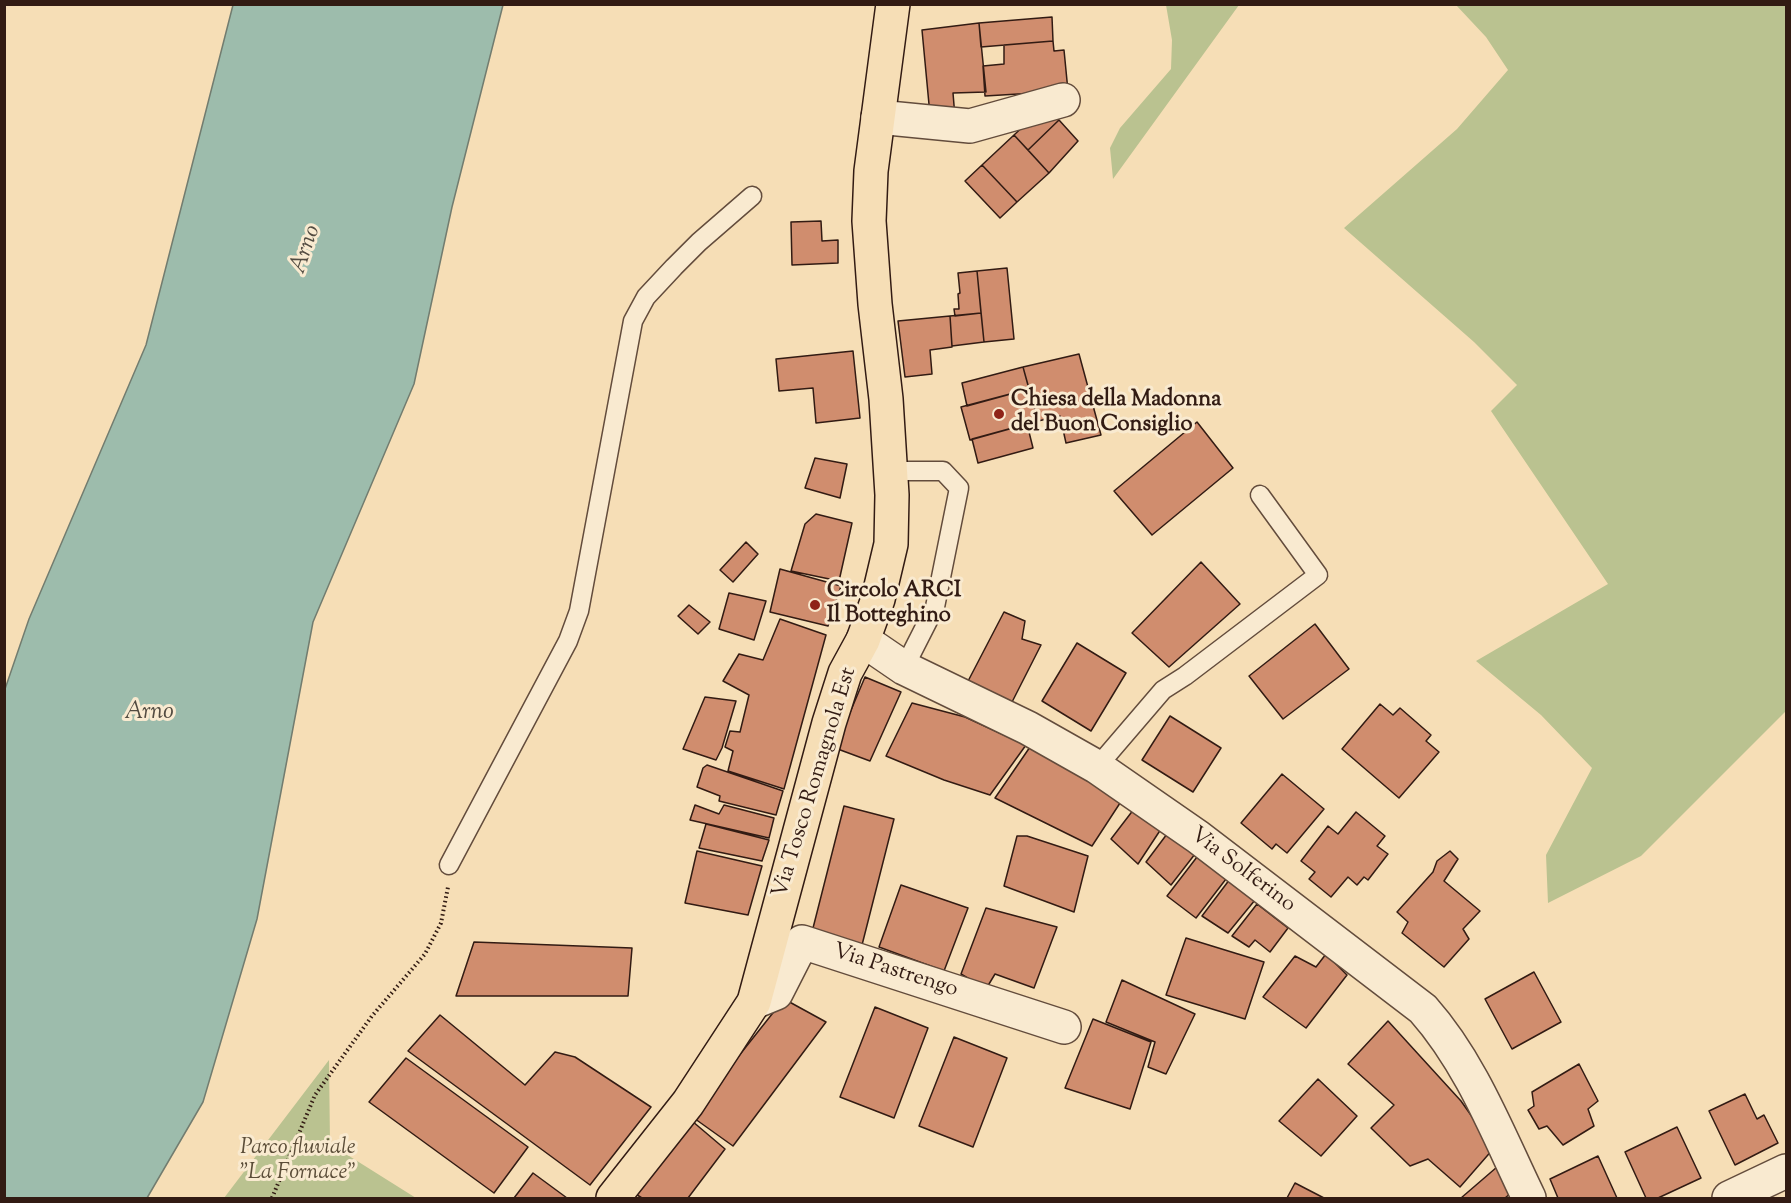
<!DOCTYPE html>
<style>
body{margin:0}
#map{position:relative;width:1791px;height:1203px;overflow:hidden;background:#f6deb6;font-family:"Sorts Mill Goudy",serif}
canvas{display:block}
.frame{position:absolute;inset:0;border:6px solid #321b13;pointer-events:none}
</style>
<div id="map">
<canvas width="1791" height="1203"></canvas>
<div class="frame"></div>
</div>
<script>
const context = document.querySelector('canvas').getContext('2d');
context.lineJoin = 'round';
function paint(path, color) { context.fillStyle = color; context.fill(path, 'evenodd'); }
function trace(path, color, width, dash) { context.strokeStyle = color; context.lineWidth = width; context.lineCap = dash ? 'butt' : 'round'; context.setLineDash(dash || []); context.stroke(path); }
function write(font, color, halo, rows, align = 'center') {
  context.font = font + ' "Sorts Mill Goudy",serif'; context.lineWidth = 6; context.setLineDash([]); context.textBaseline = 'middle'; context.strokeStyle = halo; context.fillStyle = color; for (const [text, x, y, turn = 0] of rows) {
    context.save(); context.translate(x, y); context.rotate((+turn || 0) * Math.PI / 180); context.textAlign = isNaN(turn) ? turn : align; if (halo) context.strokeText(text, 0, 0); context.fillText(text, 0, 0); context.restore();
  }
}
const green = new Path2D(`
 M1166 5H1239L1113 179 1110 148 1120 128 1171 69 1172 40Z
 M1456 5H1786V711L1641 856 1548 903 1546 855 1592 768 1541 715 1476 661 1608 584 1491 411 1517 385 1474 342 1344 228 1457 129 1508 70 1486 37Z
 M329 1060 330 1144 416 1198H224Z`);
const water = new Path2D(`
 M233 5H503L452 207 414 384 313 622 257 919 203 1102 147 1198H5V689L29 619 146 345Z`);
const building = new Path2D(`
 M1052 17 1053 41 981 47 979 23Z
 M979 23 986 92 953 93 955 117 930 115 922 30Z
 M1053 41 1054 51 1064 50 1068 91 985 96 983 66 1004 64V45Z
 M1052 117 1059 120 1028 150 1014 135 1029 121Z
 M1059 120 1078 141 1049 173 1028 150Z
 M1014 135 1049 173 1017 202 982 165Z
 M982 165 1017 202 1000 218 965 181Z
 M821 221 822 241 838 240V263L792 265 791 222Z
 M1007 268 1014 339 984 342 977 271Z
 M977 271 981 313 955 316 954 309H959L958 294 960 293 958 273Z
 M981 313 984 342 952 346 950 316Z
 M950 316 952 347 930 350 932 374 905 377 898 321Z
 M853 351 860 418 816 423 813 388 779 391 776 359Z
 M1079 354 1101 435 1066 443 1060 416 1038 421 1023 367Z
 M1023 367 1029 389 967 406 962 383Z
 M1029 389 1038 421 970 440 961 407Z
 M1197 422 1233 468 1152 535 1114 491Z
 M1027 424 1033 448 978 463 972 439Z
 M815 458 847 464 840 498 805 488Z
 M816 514 852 523 839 581 791 571 805 524Z
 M746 542 758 554 733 582 720 570Z
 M1201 562 1240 604 1169 667 1132 633Z
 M780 569 841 586 828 626 770 612Z
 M729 593 766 601 754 640 719 629Z
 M689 605 710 622 698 634 678 616Z
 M1004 612 1025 621 1022 639 1041 645 1009 708 966 685Z
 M780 619 826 635 784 789 728 771 733 751 725 747 730 731 740 732 749 695 723 681 739 654 763 660Z
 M1315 624 1349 669 1283 719 1249 676Z
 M1077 643 1126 673 1091 731 1042 701Z
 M865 677 901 692 870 761 835 748Z
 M705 697 736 701 722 748 716 760 683 749Z
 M912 703 965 717 1026 745 990 795 944 780 886 756Z
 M1380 704 1393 715 1400 708 1431 735 1426 741 1439 752 1399 798 1342 749Z
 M1170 716 1221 748 1193 792 1142 760Z
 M1030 747 1122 800 1092 846 995 798Z
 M707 765 783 791 776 815 719 801 720 796 697 787 703 768Z
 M1282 774 1324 809 1287 853 1276 844 1272 849 1241 823Z
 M695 805 719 814 724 805 774 818 769 838 690 820Z
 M844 806 894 819 862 945 812 932Z
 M1134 809 1161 829 1138 864 1111 839Z
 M1356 812 1385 836 1377 846 1388 854 1368 880 1364 877 1357 885 1348 877 1331 897 1309 879 1315 872 1301 861 1328 826 1338 834Z
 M706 824 769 840 762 861 699 848Z
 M1167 834 1195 854 1171 885 1146 862Z
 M1017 836H1027L1088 856 1074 912 1004 886Z
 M697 851 762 866 748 915 685 903Z
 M1450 851 1458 859 1444 881 1480 911 1463 929 1469 939 1444 967 1402 933 1408 922 1397 912 1433 872 1437 861Z
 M1197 857 1226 879 1196 918 1167 896Z
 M1230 879 1255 900 1228 933 1202 916Z
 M901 885 968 908 944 971 879 947Z
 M1257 904 1288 928 1270 952 1255 940 1249 947 1232 936Z
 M986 908 1057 927 1034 988 995 974 986 989 961 974Z
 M1186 938 1264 962 1245 1019 1166 995Z
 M474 942 632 948 628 996H456Z
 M1326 954 1347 975 1306 1028 1263 997 1295 956 1316 967Z
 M1534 972 1561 1022 1512 1049 1485 999Z
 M1122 980 1195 1014 1166 1074 1148 1067 1155 1042 1106 1022Z
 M784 999 826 1022 733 1146 691 1116Z
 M875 1007 928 1028 894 1118 840 1097Z
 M440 1015 525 1085 555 1052 575 1057 651 1107 590 1185 408 1051Z
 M1093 1019 1151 1042 1130 1109 1065 1088Z
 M1388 1021 1461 1101 1494 1148 1460 1187 1428 1159 1410 1166 1371 1128 1394 1105 1348 1064Z
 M954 1037 1007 1058 973 1147 919 1126Z
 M406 1058 528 1147 494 1193 369 1102Z
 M1579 1064 1598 1101 1588 1109 1594 1126 1563 1145 1547 1126 1539 1129 1528 1110 1534 1106 1532 1092Z
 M1318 1079 1357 1116 1321 1156 1279 1121Z
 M1745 1094 1757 1119 1764 1115 1778 1143 1735 1165 1709 1111Z
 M692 1121 725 1149 688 1198H642L634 1193Z
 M1677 1127 1701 1178 1658 1198H1646L1625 1152Z
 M1598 1156 1617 1198H1558L1550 1179Z
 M1497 1167 1511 1193 1505 1198H1461Z
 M533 1173 567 1198H514Z
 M1295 1183 1324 1198H1287Z`);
const path = new Path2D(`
 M272 1198 315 1095 372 1016 425 954 441 923 448 887`);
const service = new Path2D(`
 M891 471H943L959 488 935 607 904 668
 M1097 767 1163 690 1185 676 1318 575 1260 495
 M449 865 568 641 579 611 633 321 646 297 674 267 699 242 752 196`);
const minor = new Path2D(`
 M878 117 970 126 1063 100
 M863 640 904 668 1028 728 1097 767 1198 837 1423 1009C1471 1063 1498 1134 1529 1198
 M754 1002 776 993 802 942 1064 1027
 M1729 1198 1786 1171`);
const primary = new Path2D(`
 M613 1198 688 1103 754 1002 829 723 845 673 863 640 878 599 891 544 892 495 886 399 875 304 869 221 871 171 893 4`);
const markers = [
 [999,414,6,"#8f2418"],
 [815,605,6,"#8f2418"]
];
const poiNames = [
 ["Chiesa della Madonna",1011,401],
 ["del Buon Consiglio",1011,426],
 ["Circolo ARCI",827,592],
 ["Il Botteghino",827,617]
];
const streetNames = [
 ["Via Tosco Romagnola Est",816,783,-73],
 ["Via Solferino",1242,871,37],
 ["Via Pastrengo",895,972,18]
];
const parkNames = [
 ["Parco fluviale",298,1149],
 ["\"La Fornace\"",298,1174]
];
const waterNames = [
 ["Arno",307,250,-71],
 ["Arno",149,714]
];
paint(green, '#bac290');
paint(water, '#9dbcac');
trace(water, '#727c6f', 1.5);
paint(building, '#d08d6e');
trace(building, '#321b13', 1.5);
trace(service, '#634c3c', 21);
trace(minor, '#634c3c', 36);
trace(primary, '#321b13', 36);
trace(path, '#321b13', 4, [1.5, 3]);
trace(service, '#f9ead0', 18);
trace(minor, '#f9ead0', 33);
trace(primary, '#f6deb6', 33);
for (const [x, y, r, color] of markers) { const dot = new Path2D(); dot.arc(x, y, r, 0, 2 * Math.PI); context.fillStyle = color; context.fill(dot); trace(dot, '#f9ead0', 2); }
write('bold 22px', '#321b13', '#f9ead0', poiNames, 'left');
write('22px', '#321b13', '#f9ead0', streetNames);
write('italic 22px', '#5b4d38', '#f9ead0', parkNames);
write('italic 24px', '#524b41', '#f9ead0', waterNames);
</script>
